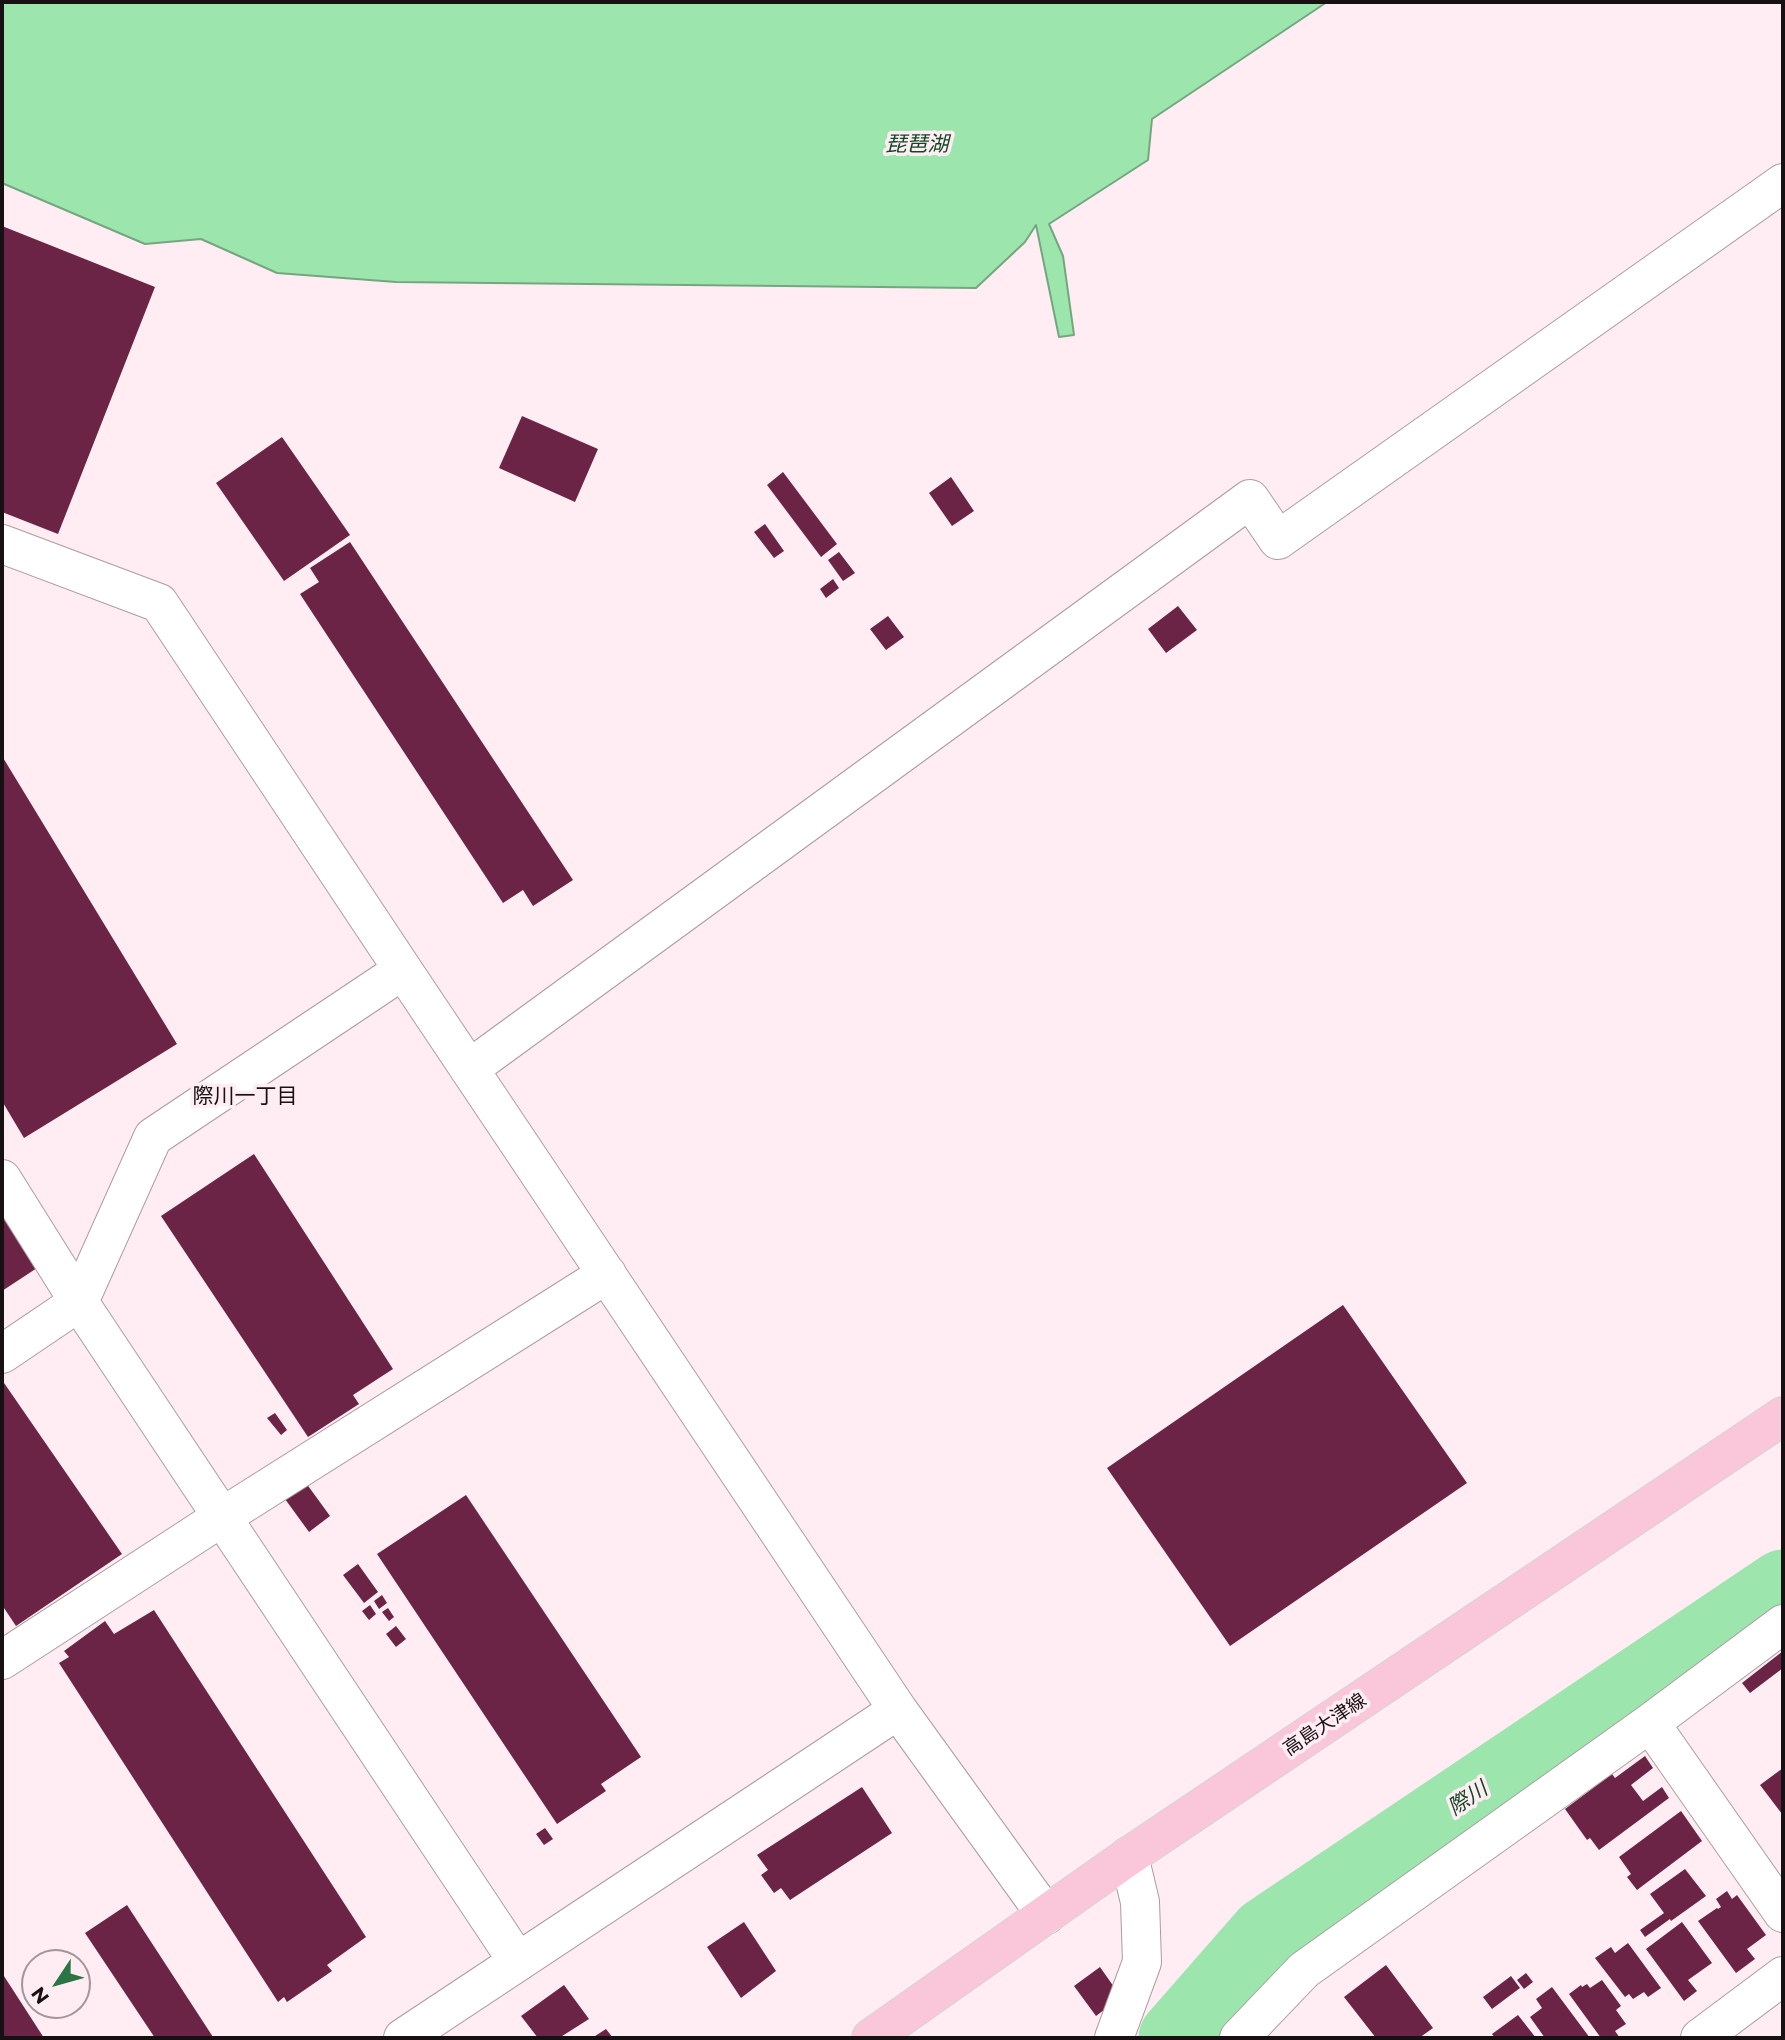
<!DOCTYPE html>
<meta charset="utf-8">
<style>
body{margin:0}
#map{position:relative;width:1785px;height:2040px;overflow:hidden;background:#ffedf3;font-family:Montserrat,sans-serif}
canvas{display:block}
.frame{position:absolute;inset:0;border:4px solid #171113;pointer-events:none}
.north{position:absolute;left:21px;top:1949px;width:70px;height:70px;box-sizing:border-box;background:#ffedf3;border:2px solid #a29599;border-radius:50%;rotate:234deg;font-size:19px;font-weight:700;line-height:28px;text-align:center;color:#171113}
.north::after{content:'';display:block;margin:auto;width:24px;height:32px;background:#2a7543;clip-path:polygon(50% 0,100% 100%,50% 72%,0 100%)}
</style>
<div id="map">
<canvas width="1785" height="2040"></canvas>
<div class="frame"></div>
<div class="north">N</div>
</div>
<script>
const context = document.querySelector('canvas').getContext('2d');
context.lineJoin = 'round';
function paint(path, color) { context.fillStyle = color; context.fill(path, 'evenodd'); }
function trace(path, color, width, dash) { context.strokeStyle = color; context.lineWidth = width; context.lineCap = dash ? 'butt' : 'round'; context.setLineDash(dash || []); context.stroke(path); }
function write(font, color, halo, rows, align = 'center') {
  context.font = font + ' Montserrat,"Noto Sans JP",sans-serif'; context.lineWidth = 7; context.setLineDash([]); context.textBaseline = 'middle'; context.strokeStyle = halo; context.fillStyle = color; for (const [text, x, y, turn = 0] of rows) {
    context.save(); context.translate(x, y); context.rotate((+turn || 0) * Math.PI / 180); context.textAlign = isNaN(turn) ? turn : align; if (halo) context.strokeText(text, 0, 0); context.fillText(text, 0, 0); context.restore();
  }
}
const water = new Path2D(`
 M2 2H1327L1152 119 1148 160 1049 224 1063 256 1074 335 1059 337 1036 225 1025 242 976 288 396 282 277 273 201 239 145 244 2 183Z`);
const river = new Path2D(`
 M1176 2038 1267 1934 1783 1587`);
const building = new Path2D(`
 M2 226 155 287 58 534 2 512Z
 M522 416 598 449 575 502 499 468Z
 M282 437 350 535 284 581 216 483Z
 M783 472 837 544 821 557 767 485Z
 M951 477 974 511 952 526 929 493Z
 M765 524 784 551 774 558 754 532Z
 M350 542 573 880 533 906 523 890 503 903 300 594 319 582 310 568Z
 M839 552 855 573 843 581 828 560Z
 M833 579 839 588 826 598 820 589Z
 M1178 606 1197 630 1166 653 1148 629Z
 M888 616 904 637 886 650 870 629Z
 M2 756 177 1044 24 1138 2 1101Z
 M254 1154 393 1369 353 1395 359 1404 308 1437 161 1216Z
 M2 1212 37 1268 2 1291Z
 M1343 1305 1467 1483 1230 1646 1107 1468Z
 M2 1380 122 1554 16 1626 2 1605Z
 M275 1413 287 1430 281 1435 267 1418Z
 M306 1483 330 1516 309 1532 285 1499Z
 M466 1495 641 1757 601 1784 606 1791 557 1824 377 1554Z
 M358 1564 378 1592 364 1603 343 1575Z
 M382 1595 387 1603 379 1609 374 1601Z
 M370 1605 376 1614 369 1620 362 1611Z
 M388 1608 394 1617 389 1621 382 1612Z
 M154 1610 366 1937 327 1965 332 1971 287 2002 284 1997 278 2002 59 1663 69 1657 64 1651 105 1621 114 1634Z
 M396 1626 406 1639 396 1647 386 1634Z
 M1783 1651V1668L1750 1693 1742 1683Z
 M1645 1756 1653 1768 1631 1785 1643 1801 1662 1787 1669 1798 1599 1850 1590 1838 1587 1840 1565 1809 1612 1774 1615 1778Z
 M1783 1768V1812L1782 1814 1760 1785Z
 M862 1787 892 1833 790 1900 781 1888 774 1893 761 1875 768 1870 757 1855Z
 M1681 1811 1702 1841 1637 1890 1627 1877 1631 1874 1619 1857Z
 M545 1828 553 1839 544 1845 536 1834Z
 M1685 1869 1706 1896 1671 1921 1670 1919 1645 1937 1640 1930 1664 1913 1650 1894Z
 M1727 1891 1732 1899 1737 1895 1766 1935 1747 1949 1755 1959 1736 1973 1698 1921 1717 1908 1718 1909 1721 1907 1716 1899Z
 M127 1905 213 2037 211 2038H155L85 1933Z
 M744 1922 776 1971 741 1998 707 1947Z
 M1682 1922 1712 1963 1688 1980 1697 1991 1684 2001 1646 1949Z
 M1628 1943 1661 1988 1648 1997 1644 1992 1633 1999 1629 1994 1625 1997 1595 1958 1611 1947 1615 1953Z
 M1386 1965 1433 2028 1419 2038H1376L1344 1997Z
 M1100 1967 1121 1997 1096 2016 1074 1986Z
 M2 1973 44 2038H2Z
 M1526 1973 1533 1982 1524 1989 1517 1980Z
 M1511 1976 1520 1988 1492 2009 1483 1997Z
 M1602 1980 1621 2006 1616 2010 1626 2024 1615 2031 1620 2038H1601L1569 1994 1581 1985 1582 1987 1587 1984 1590 1988Z
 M564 1985 589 2019 559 2038H538L521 2016Z
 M1552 1987 1590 2038H1545L1530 2017 1542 2008 1536 1999Z
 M1518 2015 1536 2038H1495L1492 2034Z
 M606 2029 613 2038H592Z`);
const minor = new Path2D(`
 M2 544 159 603 403 970
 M469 1069 1250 499 1278 540 1783 183
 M2 1179 79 1302 518 1962
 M2 1354 79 1302 153 1137 403 970 898 1710 1046 1915
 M2 1660 222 1517 607 1274
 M1650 1723 1783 1913
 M403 2038 898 1710
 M1114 2038 1142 1962 1140 1902 1129 1856
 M1239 2038 1304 1970 1650 1723 1783 1624
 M1700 2038 1783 1976`);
const major = new Path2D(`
 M871 2038 1129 1856 1783 1416`);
const streetNames = [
 ["高島大津線",1325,1725,-34]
];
const waterNames = [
 ["琵琶湖",917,145],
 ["際川",1468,1799,-34]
];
const neighbourhoodNames = [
 ["際川一丁目",245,1097]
];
paint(water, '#9ce6ae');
trace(water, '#74a680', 2);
trace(river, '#9ce6ae', 75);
paint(building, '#6b2445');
trace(minor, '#ac9ca2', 40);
trace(major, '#d5d4d5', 40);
trace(minor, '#fff', 38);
trace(major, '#f9c6da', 38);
write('19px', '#171113', '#ffedf3', streetNames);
write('italic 21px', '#104724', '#ffedf3', waterNames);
write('21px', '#171113', '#ffedf3', neighbourhoodNames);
</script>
